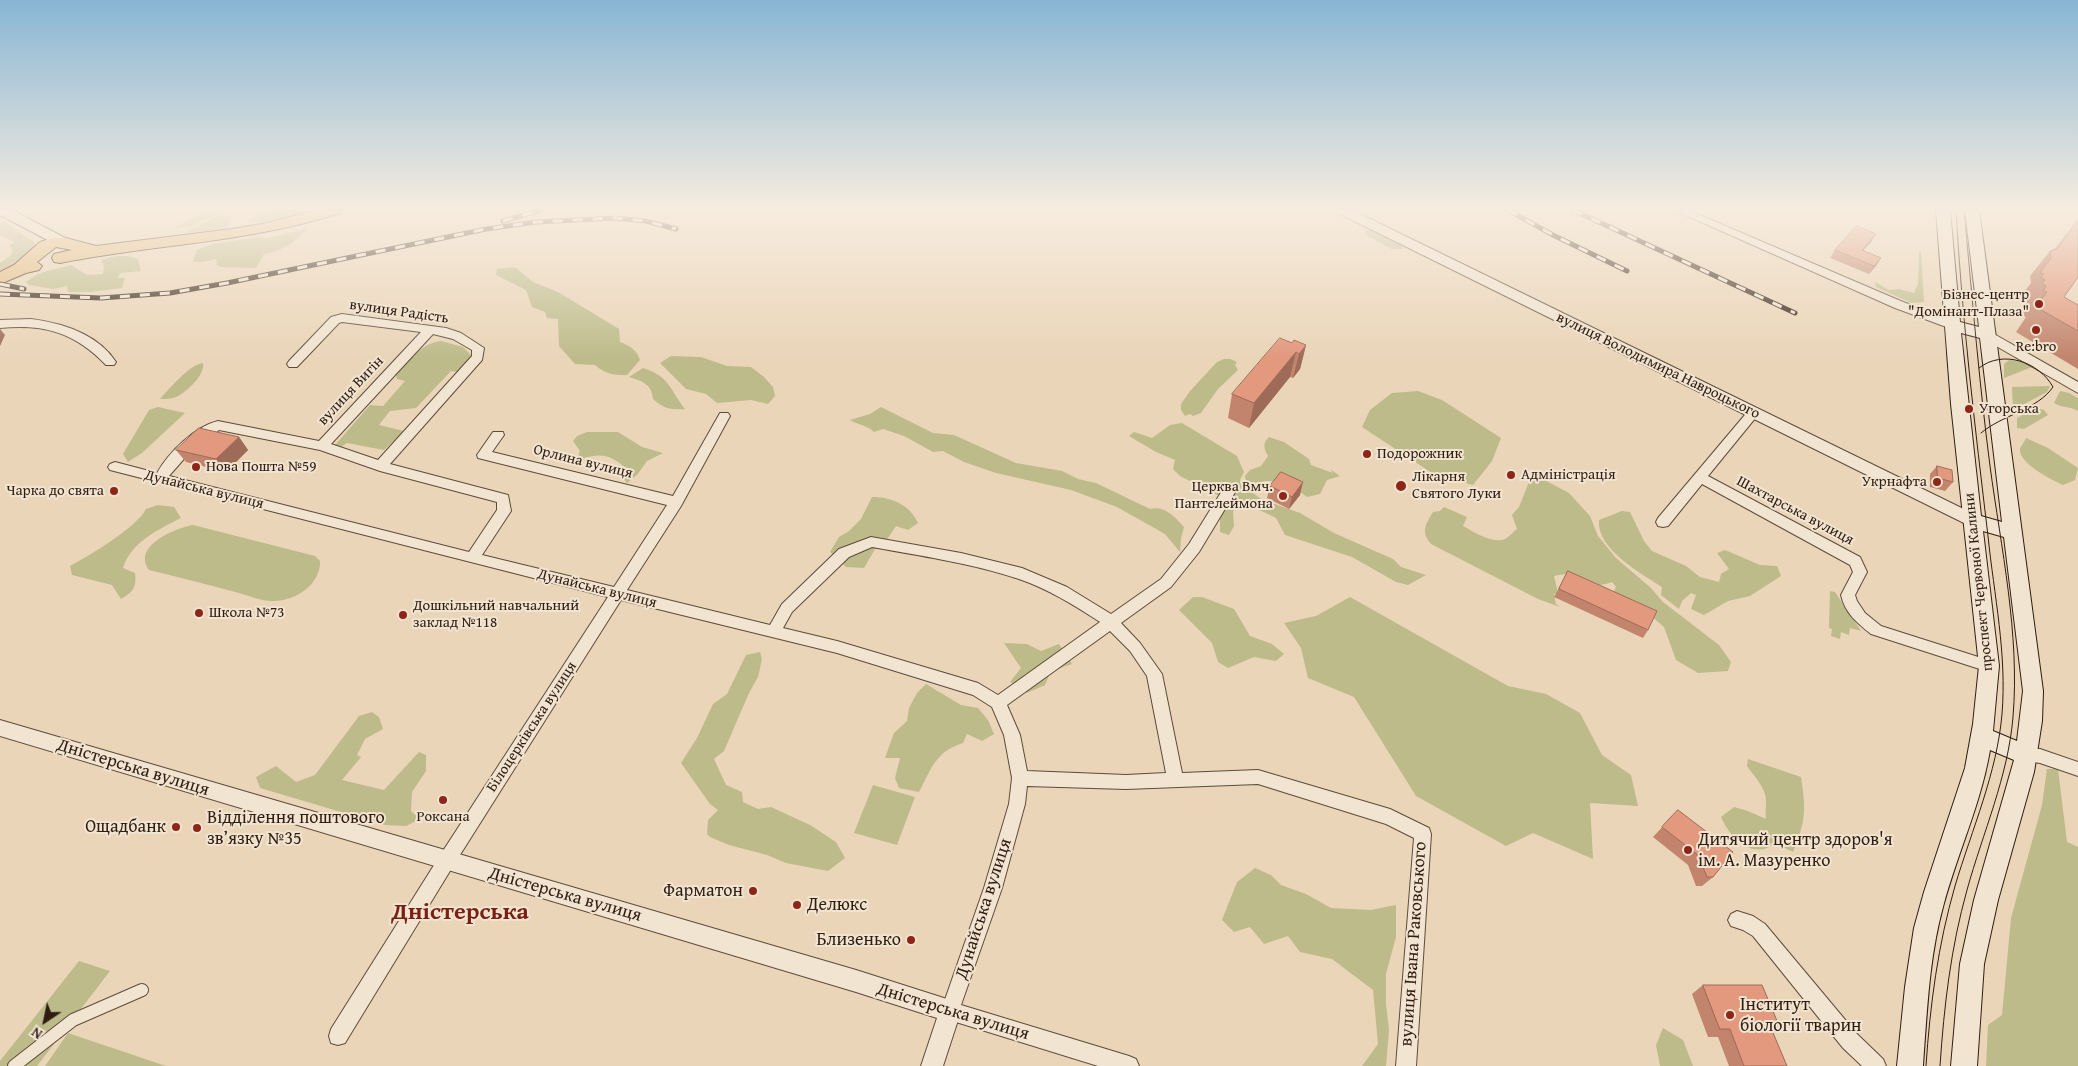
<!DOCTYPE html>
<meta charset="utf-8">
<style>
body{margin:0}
#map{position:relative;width:2078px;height:1066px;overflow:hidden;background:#ead5b8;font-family:"Gentium Book Plus",serif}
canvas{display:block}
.north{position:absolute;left:20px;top:996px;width:50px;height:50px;-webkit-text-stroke:4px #f1e4d1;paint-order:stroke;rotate:214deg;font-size:14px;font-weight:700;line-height:20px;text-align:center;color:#301d11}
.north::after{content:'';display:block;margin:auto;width:18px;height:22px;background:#301d11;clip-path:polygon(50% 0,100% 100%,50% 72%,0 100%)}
</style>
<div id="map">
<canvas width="2078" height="1066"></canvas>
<div class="north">N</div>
</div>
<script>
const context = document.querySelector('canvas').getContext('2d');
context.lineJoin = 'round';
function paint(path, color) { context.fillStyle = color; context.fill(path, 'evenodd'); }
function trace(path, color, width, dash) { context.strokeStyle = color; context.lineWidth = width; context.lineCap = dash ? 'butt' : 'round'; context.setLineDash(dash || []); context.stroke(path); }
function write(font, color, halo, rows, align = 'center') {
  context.font = font + ' "Gentium Book Plus",serif'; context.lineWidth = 4; context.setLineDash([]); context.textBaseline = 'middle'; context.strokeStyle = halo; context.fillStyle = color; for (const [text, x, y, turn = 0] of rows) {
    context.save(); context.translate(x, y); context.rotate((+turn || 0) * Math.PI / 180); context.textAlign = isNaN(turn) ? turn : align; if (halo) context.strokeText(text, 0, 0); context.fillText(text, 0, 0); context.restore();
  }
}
const green = new Path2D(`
 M209 210 220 212 191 226 174 228Z
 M266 210H298L299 212 310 211 288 218 249 223 248 220Z
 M223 213 232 218 226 228 185 233Z
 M5 222 35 243C32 258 12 266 0 273V263L10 256 13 251 9 245 15 242 0 235V224Z
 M308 228C298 241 280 252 264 254L256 268 220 267 217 265 216 259 203 262H193L197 250 213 244 258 237 265 239Z
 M1366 230H1372L1403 247 1402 249H1391L1366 235 1364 231Z
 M1919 250 1921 251 1924 302 1911 303 1876 287 1875 282 1889 290 1899 289 1914 293 1918 284Z
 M116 256H127L138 259 141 271 120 273 118 278H125L122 288 91 292H68L67 286 53 289 29 285 26 282C40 270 54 270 71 265L87 275 103 274 104 266 101 260Z
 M515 267 533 282 558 292 619 329 620 342C630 346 636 349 640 360L627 375C613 375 605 374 595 365L575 364 559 346 558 319 547 318 545 312 532 307 526 290 496 275 497 269Z
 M441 341 463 347 472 356 457 372 451 371 416 408 390 411 379 425 404 431 384 450 347 443 341 447 335 445 370 405 383 406 405 381 397 379 396 375C409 361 421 343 441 341Z
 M671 356 701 357 727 366 751 367 764 377 773 387 775 396 768 404 751 400 717 403 706 394 686 389 660 363Z
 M1224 359H1230L1237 362 1235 365 1238 370 1218 389 1201 413 1193 416 1190 414 1185 416 1181 410V404L1190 391 1217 362Z
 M2009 360 2021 361 2032 367 2004 378V364Z
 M203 363C205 375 189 389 180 395 174 399 167 399 160 399 169 389 190 364 203 363Z
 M643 368C671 377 669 389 685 409 671 410 664 409 653 399 652 384 642 381 629 377Z
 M2050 386 2047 392 2013 410 2012 387Z
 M1418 391 1442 400 1501 438 1492 461 1473 485 1435 475 1362 427 1370 410 1392 393Z
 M2060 391 2069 393 2078 398V411C2069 406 2062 408 2054 403Z
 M158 407 185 413 142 453 128 462 123 454 149 410Z
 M881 407 933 433 954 435 1016 463 1062 471 1078 479 1096 483 1150 509C1165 505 1175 517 1184 527L1181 539 1180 552 1165 534 1117 507 1071 490 996 473 964 462 943 451 933 452 904 436 883 429 874 432C867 425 858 425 850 420L870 414Z
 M2036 408 2044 410 2048 415 2024 429 2017 428V418Z
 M1182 423 1237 456 1244 472 1240 480 1242 485 1261 499 1300 513 1334 533 1393 559 1401 567 1426 575 1408 585 1396 582 1352 557 1285 535 1276 518C1263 511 1247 503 1233 511L1234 526 1229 535 1220 532V509L1225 499 1180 476 1173 469 1175 460 1156 452 1129 436 1134 432 1152 438 1170 425Z
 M587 432H618L642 447 663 453 647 461 637 475 627 483 622 476 626 468C608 453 600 453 577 460L580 451 573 441 577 436Z
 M1269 437 1284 442 1309 459 1311 465 1333 473 1330 469 1340 476 1327 480 1320 494 1307 497C1296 488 1281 480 1266 481 1258 482 1254 484 1246 481L1245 476 1250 470 1261 466 1268 456C1264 448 1262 444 1269 437Z
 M2026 438 2048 448 2078 468 2075 480 2063 485C2052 480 2018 463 2020 449 2021 446 2025 441 2026 438Z
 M1537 476 1569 493 1590 516 1598 536 1616 558 1651 588 1663 602 1719 645 1731 662 1728 671 1698 673 1676 660 1664 627 1650 615 1613 593 1616 587 1612 582C1585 592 1586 576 1567 574 1563 574 1558 575 1554 576L1558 593 1554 594 1556 604 1560 607 1538 599 1431 544C1421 532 1425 525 1433 512L1440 511 1444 507 1467 517 1463 526C1474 532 1492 544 1505 539 1509 537 1513 532 1517 529L1512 515 1519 507 1531 477Z
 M872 497C892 497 910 505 918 523L908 530 896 526 888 538 875 549 864 568 846 567 830 552 839 537 849 531 861 519Z
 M158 505 174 507 181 518C159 529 130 543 123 568L135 573C137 587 133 592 121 599L112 585 72 575 70 566C90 555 136 528 146 509Z
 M1622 511 1630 512 1644 541 1652 551 1686 566 1700 577 1719 582 1721 574 1729 569 1717 553 1725 550 1760 565 1777 566 1781 576 1750 596 1728 601 1704 615 1691 609 1696 595 1691 593 1682 601 1679 609 1661 595 1662 587C1642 574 1596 549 1599 520Z
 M193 525 315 556 320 561C321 585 294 602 272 601 262 601 249 596 239 593 209 585 179 577 149 570 132 546 175 528 193 525Z
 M1830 591 1835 592 1861 631 1850 628 1849 635 1841 632 1840 639 1831 636 1832 629 1829 628Z
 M1193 597H1202L1234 609 1250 636 1272 644 1284 654 1276 661 1254 657 1228 668 1218 662 1212 643 1179 610Z
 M1350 597 1508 686 1546 694 1580 713 1602 755 1631 775 1638 806 1590 803 1593 859 1533 833 1506 846 1416 796 1354 697 1308 678 1301 648 1284 623 1316 616Z
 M1004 643 1027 644 1041 651 1059 644 1072 664 1051 671 1045 685 1027 693 1010 682 1021 668Z
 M760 652 762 659 758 677 749 693 724 751 714 759 726 785 742 792 743 802 758 809 771 807 810 825 836 842 845 858 828 871 786 863 767 855 729 845 710 837 707 834 708 820 718 810 710 804 681 763 697 738 713 704 727 694 746 655Z
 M926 684 961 705 978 708 988 720 994 734 982 741 967 734 963 743C935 752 932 768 919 792L899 788 895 778 900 758H885L894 733 907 721 909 708 917 693Z
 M372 712 379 717 383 729 365 739 357 755 361 757 342 780 384 790 419 752 426 755V771L412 792 411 811 420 819 406 826 385 825 260 788 256 777 276 766 296 782 315 775 359 716Z
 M1748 759 1801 777C1806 810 1806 820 1793 852L1775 843C1772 845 1768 848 1764 849 1744 853 1728 833 1721 817L1734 807 1748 811 1766 819C1765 813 1766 808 1766 802 1767 789 1754 776 1747 766Z
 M2047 769H2058L2067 842 2078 847V1066H1986L1988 1025 2002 1015 2011 918 2042 805Z
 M873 785 915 797 897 845 854 833Z
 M1255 868 1271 875 1281 885 1306 894 1331 908 1371 910 1396 905V937L1386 974V1004L1389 1030 1386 1066H1362L1378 1044 1373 990 1332 959 1300 952 1288 936 1264 944 1250 927 1234 932 1222 920 1237 882Z
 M79 961 110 971 37 1066H0V1061Z
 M1663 1028 1683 1040 1693 1066H1660L1656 1045Z
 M68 1033 166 1066H45Z`);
const pedestrian = new Path2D(`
 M14 1066 73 1020 142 990`);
const minor = new Path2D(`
 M1674 210H1688L1903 302 1957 322 1959 325 1953 329 1949 328 1895 308Z
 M342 314 446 328 461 333 484 348 482 360 390 464 508 495 511 511 482 555 614 587 667 505 478 458 477 455 493 432H503L504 435 492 452 673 496 720 413H728L730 416 681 506 627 590 770 625 782 604 839 549 871 537 961 553 1022 568 1067 587 1111 614 1161 579 1189 544 1225 486H1235L1237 489 1199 552 1171 587 1121 623 1140 643 1162 674 1182 773 1258 770 1390 809 1429 828 1431 834 1416 1066H1396L1414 838 1386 824 1258 784 1126 789 1027 786 1025 804 1002 888 961 1005 1129 1056 1136 1059 1139 1066H1098L943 1018 941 1011 984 888 1009 804 1012 778 1004 735 992 707 973 695 837 653 621 600 453 866 345 1043 338 1045 331 1043 329 1036 331 1029 441 854 608 597 110 470 108 467 110 464 115 462 157 473C169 452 194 427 218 421L319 441 421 332 342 322 339 323 297 367H289L287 364 289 361 331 317ZM433 334 453 339 472 350V356L378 460 331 444ZM219 430 320 450 380 471 497 502V510L469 552 169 476 190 452ZM872 547C921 556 971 563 1019 579 1048 589 1074 605 1100 622L998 695 978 683 837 641 783 628 792 612 849 557ZM1110 631 1130 651 1147 676 1166 773 1126 775 1027 771 1020 735 1007 705Z
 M31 319C62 323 98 334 116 362L114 365H106C74 332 44 324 0 328V320Z
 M1753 409 1759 413 1757 416 1708 476 1860 557 1867 572 1855 595 1857 601 1865 613 1881 626 1994 662 1997 666 1994 670 1989 672 1871 634C1857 623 1845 613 1841 595L1853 572 1850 565 1702 484 1668 526 1663 527 1658 526 1656 522 1658 518 1749 410Z
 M2026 748 2040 749 2078 762V776L2040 763 2020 760 2018 755 2020 750Z
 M1737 911 1753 916 1765 924 1857 1034 1883 1059 1886 1066H1862L1843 1048 1753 936 1743 930 1731 926 1728 920 1731 914Z`);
const tertiary = new Path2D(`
 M1336 210H1352L1980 517 1982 521 1980 525 1974 527 1968 525 1338 213Z
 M1987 330 2078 382V393L1982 338 1980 335 1982 332Z
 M0 720 856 970 950 1000 958 1003 961 1011 943 1066H921L937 1018 856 992 0 736Z`);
const secondary = new Path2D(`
 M0 210H12L69 240 71 243 69 246H59L0 215Z
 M1936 210H1950L1960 322 1979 327 1965 210H1979L2043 691 2042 721 2034 772 1998 900 1984 964 1977 1066H1951L1960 964 1974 900 2014 760 1990 750C1981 804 1957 854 1943 907 1929 958 1927 1013 1923 1066H1897L1905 987 1914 928 1924 892 1965 768 1973 724 1979 666 1951 404ZM1961 333 1980 338 2002 522 1981 516ZM1983 531 2004 537 2023 691 2017 741 1993 731 1999 666Z`);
const primary = new Path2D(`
 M317 210H342L340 213C247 243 155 244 60 263L54 262 52 258 54 254 72 250 56 247 37 262 42 266 39 270 26 273 0 284V272L14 265 40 242 52 238H66L96 246 232 229 267 223Z`);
const tram = new Path2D(`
 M1979 368C2003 349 2039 362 2053 387 2037 410 2002 415 1981 433
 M1926 1066C1930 1005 1938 945 1955 886 1972 829 1997 773 2002 714 2007 654 1994 595 1988 536 1975 427 1962 319 1956 210
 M1940 1066C1944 1006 1951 947 1967 890 1983 832 2008 777 2013 717 2020 634 2001 548 1990 466 1979 381 1972 295 1964 210`);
const rail = new Path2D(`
 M1508 210 1553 235 1627 271
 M1573 210 1795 313
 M503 221 541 210
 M0 284 24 289
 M0 294 101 298 170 293 227 283 486 229 536 222 615 218 646 221 676 229`);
const wall = new Path2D(`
 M2078 219V277L2064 297 2078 305V369L2016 332 2026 317 2022 315 2025 311 2021 309 2025 305 2021 303 2023 299 2020 297 2031 283 2030 276 2050 251 2054 250Z
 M1871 242 1863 250 1881 258 1869 274 1830 258 1835 250Z
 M1306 345 1300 369 1293 378 1290 377 1249 428 1228 418 1232 394Z
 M239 437 248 450 226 472 186 462 176 450Z
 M1937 466 1953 482 1945 491 1930 487V474Z
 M1270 486 1300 495 1289 509 1267 498Z
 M1568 571 1648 630 1643 638 1554 597Z
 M1678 810 1713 877 1702 886H1696L1688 865 1653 837Z
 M1703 985 1780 1028 1773 1033 1787 1066H1729L1718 1037H1708L1692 994Z`);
const shadedWall = new Path2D(`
 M1876 234 1871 242 1856 258 1862 250Z
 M1881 258 1876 266 1869 274 1874 266Z
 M0 329 5 335 0 346Z
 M1306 345 1300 369 1293 378 1299 354Z
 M1296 352 1290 377 1249 428 1254 403Z
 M239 437 248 450 226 472 216 459Z
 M1303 482 1300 495 1289 509 1292 497Z`);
const building = new Path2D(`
 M2078 220V277L2064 297 2078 305V331L2036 307 2047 292 2043 291 2046 286 2042 284 2045 280 2041 278 2044 274 2040 273 2051 258 2050 251 2058 248Z
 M1857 226 1876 234 1862 250 1881 258 1874 266 1835 250Z
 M1280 338 1292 343 1294 340 1306 345 1299 354 1296 352 1254 403 1232 394Z
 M199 428 239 437 216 459 176 450Z
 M1937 466 1952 470 1953 482 1938 478Z
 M1281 472 1303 482 1292 497 1270 486Z
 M1568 571 1657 611 1648 630 1559 589Z
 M1678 810 1733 852 1713 877H1707L1698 855 1662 827Z
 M1703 985H1762L1780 1028H1771L1787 1066H1744L1730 1029H1720Z`);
const markers = [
 [2039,304,5,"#8f2418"],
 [2036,330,5,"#8f2418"],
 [1969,409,5,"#8f2418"],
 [1367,454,5,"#8f2418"],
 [196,467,5,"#8f2418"],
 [1511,475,5,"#8f2418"],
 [1937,482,5,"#8f2418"],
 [1401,486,6,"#8f2418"],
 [114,491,5,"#8f2418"],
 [1283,496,5,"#8f2418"],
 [199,613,5,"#8f2418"],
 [403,615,5,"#8f2418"],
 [443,800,5,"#8f2418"],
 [176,827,5,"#8f2418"],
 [197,828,5,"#8f2418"],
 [1688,850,5,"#8f2418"],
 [753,891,5,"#8f2418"],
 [797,905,5,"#8f2418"],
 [911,940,5,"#8f2418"],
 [1730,1015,5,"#8f2418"]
];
const poiNames = [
 ["Бізнес-центр",2029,295,"right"],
 ["\"Домінант-Плаза\"",2029,312,"right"],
 ["Re:bro",2036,347,"center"],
 ["Угорська",1979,409],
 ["Подорожник",1377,454],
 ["Нова Пошта №59",206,467],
 ["Адміністрація",1521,475],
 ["Лікарня",1412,477],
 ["Святого Луки",1412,494],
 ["Укрнафта",1927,482,"right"],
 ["Церква Вмч.",1273,487,"right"],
 ["Пантелеймона",1273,504,"right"],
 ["Чарка до свята",104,491,"right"],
 ["Дошкільний навчальний",413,606],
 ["заклад №118",413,623],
 ["Школа №73",209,613],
 ["Роксана",443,817,"center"]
];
const streetNames = [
 ["вулиця Радість",399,312,8],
 ["вулиця Володимира Навроцького",1658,366,26],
 ["вулиця Вигін",351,391,-47],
 ["Орлина вулиця",583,462,14],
 ["Дунайська вулиця",204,490,14],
 ["Шахтарська вулиця",1795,511,28],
 ["проспект Червоної Калини",1979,582,-96],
 ["Дунайська вулиця",597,589,14],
 ["Білоцерківська вулиця",532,727,-57]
];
const nearStreetnames = [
 ["Дністерська вулиця",133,768,17],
 ["Дністерська вулиця",565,895,16],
 ["Дунайська вулиця",984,909,-72],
 ["вулиця Івана Раковського",1414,944,-86],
 ["Дністерська вулиця",953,1012,17]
];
const nearPoinames = [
 ["Відділення поштового",207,818],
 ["зв’язку №35",207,839],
 ["Ощадбанк",166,827,"right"],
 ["Дитячий центр здоров'я",1698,840],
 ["ім. А. Мазуренко",1698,861],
 ["Фарматон",743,891,"right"],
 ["Делюкс",807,905],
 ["Близенько",901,940,"right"],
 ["Інститут",1740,1005],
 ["біології тварин",1740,1026]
];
const nearDistrictnames = [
 ["Дністерська",460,913]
];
paint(green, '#bdbb8a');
trace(pedestrian, '#5e4b3b', 14);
trace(minor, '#5e4b3b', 2);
trace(tertiary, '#5e4b3b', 2);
trace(secondary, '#301d11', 2);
trace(primary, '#301d11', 2);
trace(pedestrian, '#f1e4d1', 12);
paint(minor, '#f1e4d1');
paint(tertiary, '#f1e4d1');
paint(secondary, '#f1e4d1');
paint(primary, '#e5ba7c');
trace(tram, '#301d11', 1);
trace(rail, '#301d11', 5);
trace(rail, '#f1e4d1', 3, [10]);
paint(wall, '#c2846c');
paint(shadedWall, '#9e6b58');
paint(building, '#e2997d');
trace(building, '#9e6b58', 1);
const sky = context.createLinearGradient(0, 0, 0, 359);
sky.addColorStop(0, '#88b6d4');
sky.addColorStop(0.58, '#f6ecdf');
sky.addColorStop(1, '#f6ecdf00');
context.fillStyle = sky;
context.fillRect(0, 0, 2078, 359);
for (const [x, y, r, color] of markers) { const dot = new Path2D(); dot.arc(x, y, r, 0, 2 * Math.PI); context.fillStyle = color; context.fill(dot); trace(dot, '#f1e4d1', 2); }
write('15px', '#301d11', '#f1e4d1', poiNames, 'left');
write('15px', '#301d11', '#f1e4d1', streetNames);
write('18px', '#301d11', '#f1e4d1', nearStreetnames);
write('18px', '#301d11', '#f1e4d1', nearPoinames, 'left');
write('bold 24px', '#7a1f14', '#f1e4d1', nearDistrictnames);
</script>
